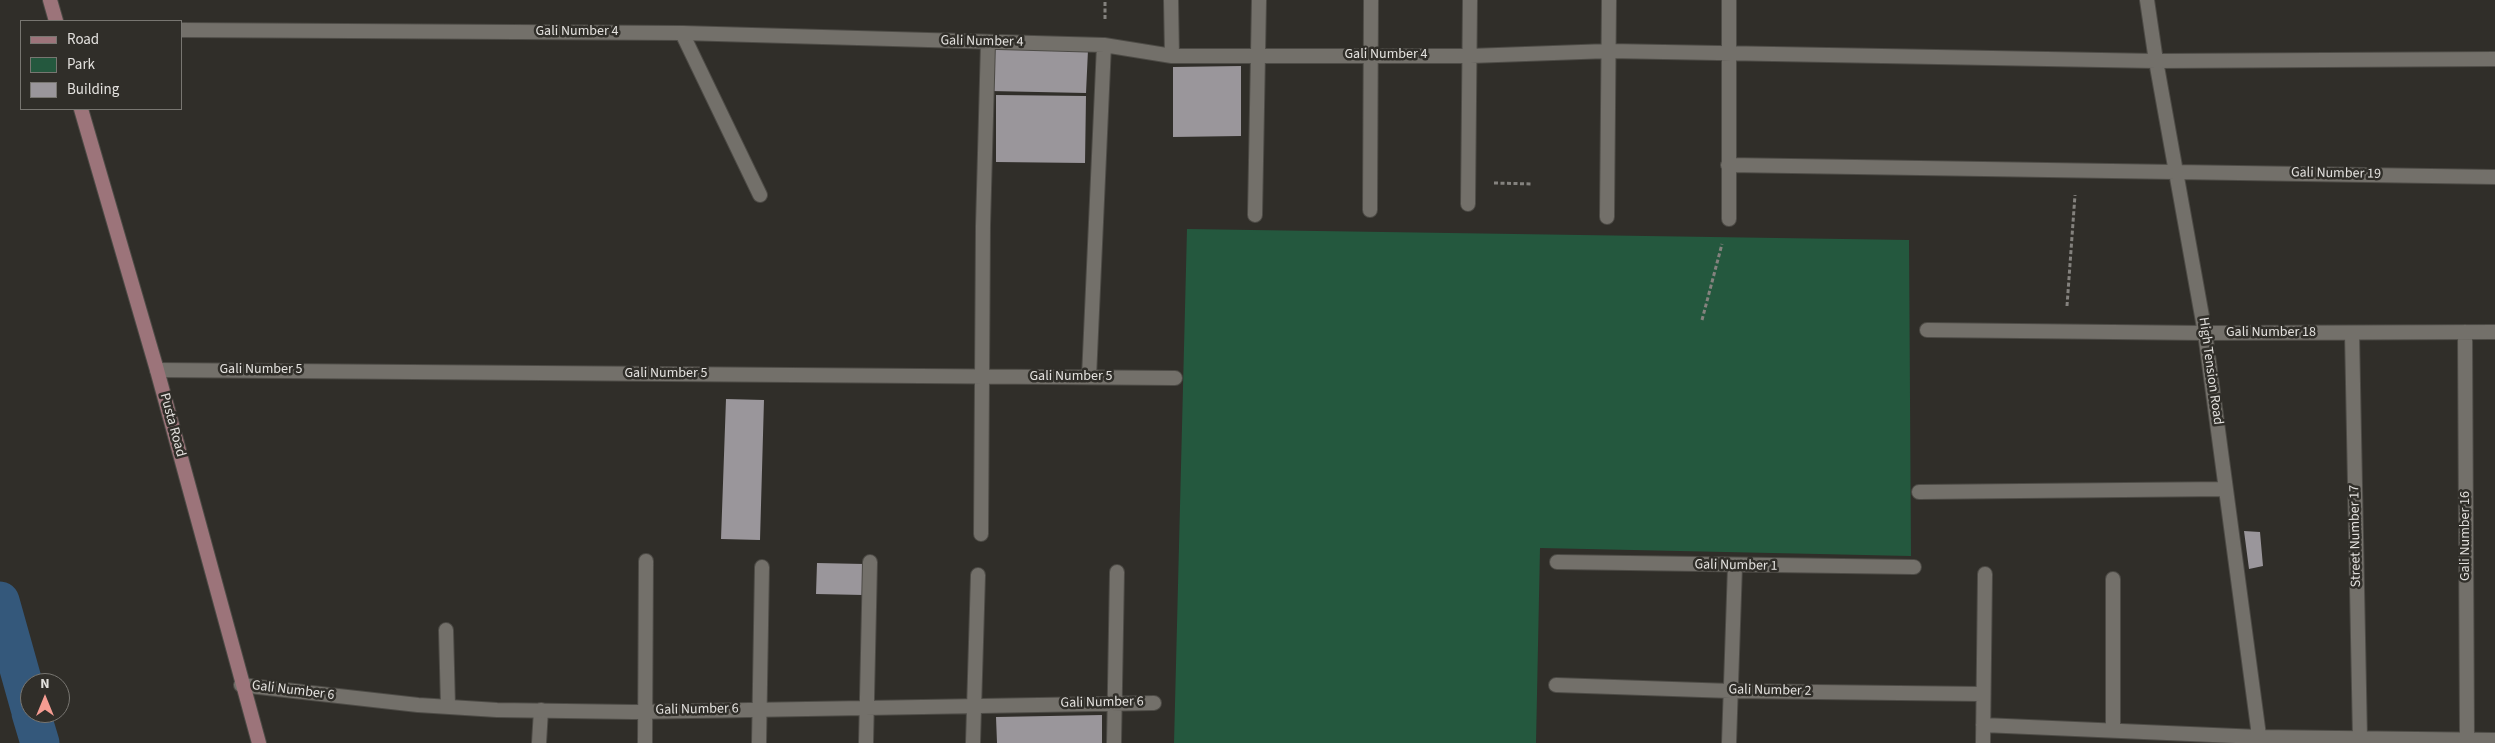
<!DOCTYPE html>
<style>
body{margin:0}
#map{position:relative;width:2495px;height:743px;overflow:hidden;background:#302e29;font-family:"Source Sans 3",sans-serif}
canvas{display:block}
.legend{position:absolute;left:20px;top:20px;width:162px;height:90px;box-sizing:border-box;background:#302e29;border:1px solid #787671;margin:0;padding:6px 9px;list-style:none;font-size:15px;color:#e3e1de}
.legend li{display:flex;align-items:center;gap:10px;height:25px}
.legend b{width:25px;border:1px solid #787671}
.north{position:absolute;left:20px;top:673px;width:50px;height:50px;box-sizing:border-box;background:#302e29;border:1px solid #787671;border-radius:50%;rotate:0deg;font-size:14px;font-weight:700;line-height:20px;text-align:center;color:#e3e1de}
.north::after{content:'';display:block;margin:auto;width:18px;height:22px;background:#f59c92;clip-path:polygon(50% 0,100% 100%,50% 72%,0 100%)}
</style>
<div id="map">
<canvas width="2495" height="743"></canvas>
<ul class="legend">
<li><b style="height:6px;background:#9c747a"></b>Road</li>
<li><b style="height:14px;background:#24583e"></b>Park</li>
<li><b style="height:14px;background:#9a969b"></b>Building</li>
</ul>
<div class="north">N</div>
</div>
<script>
const context = document.querySelector('canvas').getContext('2d');
context.lineJoin = 'round';
function paint(path, color) { context.fillStyle = color; context.fill(path, 'evenodd'); }
function trace(path, color, width, dash) { context.strokeStyle = color; context.lineWidth = width; context.lineCap = dash ? 'butt' : 'round'; context.setLineDash(dash || []); context.stroke(path); }
function write(font, color, halo, rows, align = 'center') {
  context.font = font + ' "Source Sans 3",sans-serif'; context.lineWidth = 5; context.setLineDash([]); context.textBaseline = 'middle'; context.strokeStyle = halo; context.fillStyle = color; for (const [text, x, y, turn = 0] of rows) {
    context.save(); context.translate(x, y); context.rotate((+turn || 0) * Math.PI / 180); context.textAlign = isNaN(turn) ? turn : align; if (halo) context.strokeText(text, 0, 0); context.fillText(text, 0, 0); context.restore();
  }
}
const green = new Path2D(`
 M1187 229 1909 240 1911 556 1540 548 1536 743H1174Z`);
const canal = new Path2D(`
 M0 601 30 708
 M31 713 40 743`);
const building = new Path2D(`
 M992 48 1088 50 1086 93 990 91Z
 M1241 66V136L1173 137V67Z
 M996 95 1086 96 1085 163 996 162Z
 M726 399 764 400 760 540 721 539Z
 M2244 531 2260 532 2263 566 2249 569Z
 M817 563 864 564 863 595 816 594Z
 M1102 715V743H997L996 717Z`);
const path = new Path2D(`
 M1105 19V0
 M1494 183 1532 184
 M2067 306 2075 195
 M1702 320 1722 244`);
const service = new Path2D(`
 M682 33 760 195
 M446 630 448 706
 M539 743 541 710`);
const minor = new Path2D(`
 M1171 0 1172 56
 M2147 0 2156 61 2205 333 2260 743
 M181 30 682 33 1104 45 1172 56H1470L1609 51 2156 61 2495 59
 M1728 165 2495 177
 M1468 204 1470 0
 M1370 210 1371 0
 M1255 215 1259 0
 M1607 217 1609 0
 M1729 219V0
 M1927 330 2205 333 2495 332
 M2465 332 2467 740
 M2352 333 2360 739
 M157 370 1175 378
 M1089 377 1104 45
 M1919 492 2226 489
 M981 534 983 226 988 43
 M1557 562 1914 567
 M2113 579V729
 M241 685 418 705 497 710 633 712 1154 703
 M1556 685 1731 691 1983 694
 M1983 725 2259 737 2495 740
 M645 743 646 561
 M759 743 762 567
 M866 743 870 562
 M973 743 978 575
 M1114 743 1117 572
 M1729 743 1735 566
 M1983 743 1985 574`);
const secondary = new Path2D(`
 M50 0 56 21
 M81 109 157 370 259 743`);
const streetNames = [
 ["Gali Number 4",577,32],
 ["Gali Number 4",982,42,1],
 ["Gali Number 4",1386,55],
 ["Gali Number 19",2336,174,1],
 ["Gali Number 18",2271,333],
 ["Gali Number 5",261,370],
 ["High Tension Road",2210,371,82],
 ["Gali Number 5",666,374],
 ["Gali Number 5",1071,377],
 ["Pusta Road",172,425,75],
 ["Street Number 17",2356,536,-91],
 ["Gali Number 16",2466,536,-90],
 ["Gali Number 1",1736,566,1],
 ["Gali Number 6",293,691,7],
 ["Gali Number 2",1770,691,1],
 ["Gali Number 6",1102,703,-1],
 ["Gali Number 6",697,710,-1]
];
paint(green, '#24583e');
trace(canal, '#34587b', 39);
paint(building, '#9a969b');
trace(service, '#4d4b46', 16);
trace(minor, '#4d4b46', 16);
trace(secondary, '#4d4b46', 16);
trace(path, '#84827e', 3, [4, 2.5]);
trace(service, '#73706a', 14);
trace(minor, '#73706a', 14);
trace(secondary, '#9c747a', 14);
write('14px', '#e3e1de', '#302e29', streetNames);
</script>
